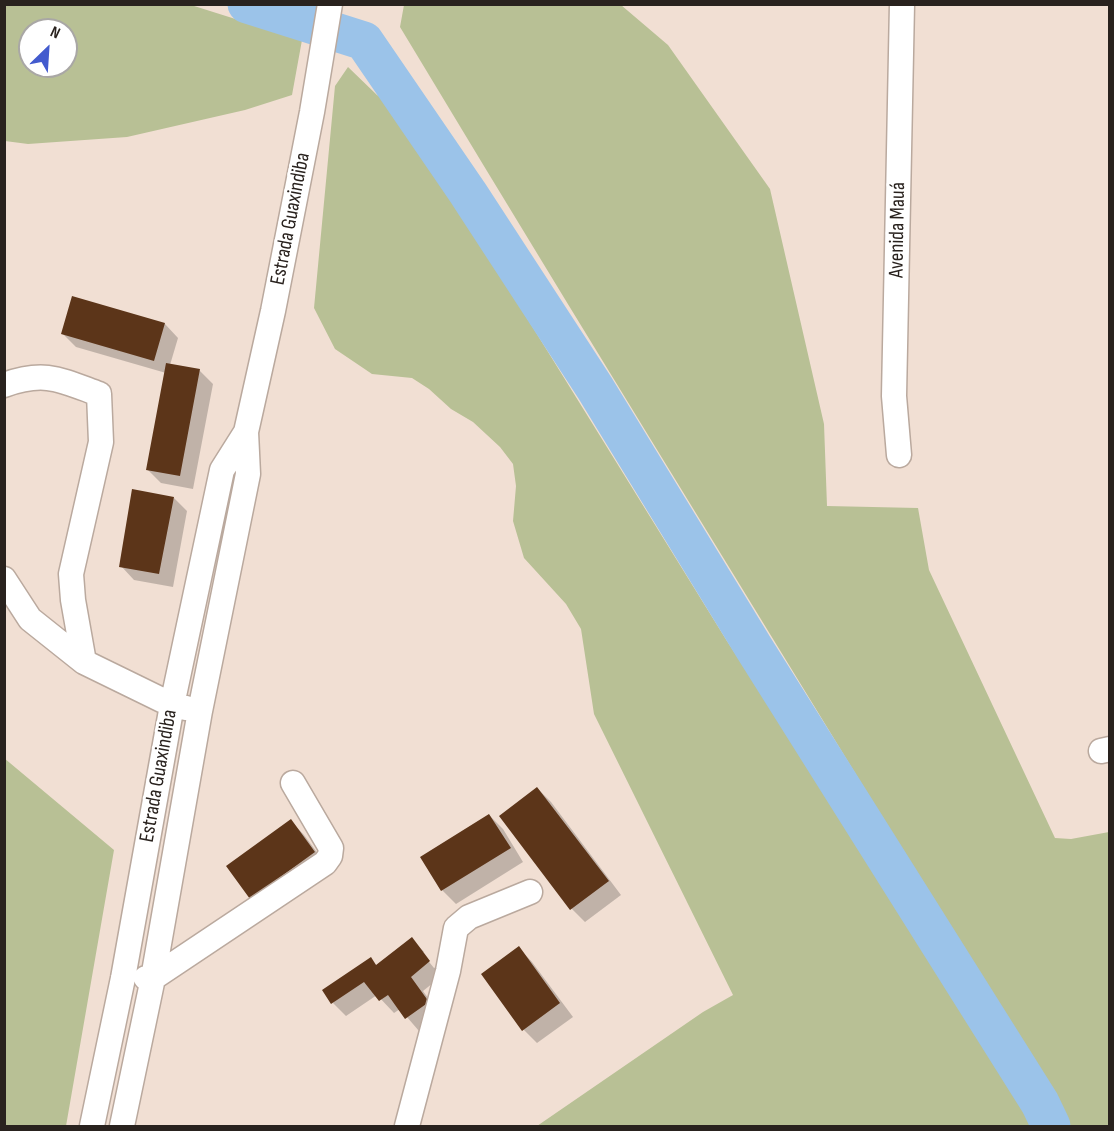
<!DOCTYPE html>
<meta charset="utf-8">
<style>
body{margin:0}
#map{position:relative;width:1114px;height:1131px;overflow:hidden;background:#f1dfd3;font-family:"Sofia Sans Condensed",sans-serif}
canvas{display:block}
.frame{position:absolute;inset:0;border:6px solid #29221e;pointer-events:none}
.north{position:absolute;left:18px;top:18px;width:60px;height:60px;box-sizing:border-box;background:#fff;border:2px solid #a9a7a5;border-radius:50%;rotate:25deg;font-size:16px;font-weight:700;line-height:24px;text-align:center;color:#29221e}
.north::after{content:'';display:block;margin:auto;width:21px;height:27px;background:#435bce;clip-path:polygon(50% 0,100% 100%,50% 72%,0 100%)}
</style>
<div id="map">
<canvas width="1114" height="1131"></canvas>
<div class="frame"></div>
<div class="north">N</div>
</div>
<script>
const context = document.querySelector('canvas').getContext('2d');
context.lineJoin = 'round';
function paint(path, color) { context.fillStyle = color; context.fill(path, 'evenodd'); }
function trace(path, color, width, dash) { context.strokeStyle = color; context.lineWidth = width; context.lineCap = dash ? 'butt' : 'round'; context.setLineDash(dash || []); context.stroke(path); }
function write(font, color, halo, rows, align = 'center') {
  context.font = font + ' "Sofia Sans Condensed",sans-serif'; context.lineWidth = 6; context.setLineDash([]); context.textBaseline = 'middle'; context.strokeStyle = halo; context.fillStyle = color; for (const [text, x, y, turn = 0] of rows) {
    context.save(); context.translate(x, y); context.rotate((+turn || 0) * Math.PI / 180); context.textAlign = isNaN(turn) ? turn : align; if (halo) context.strokeText(text, 0, 0); context.fillText(text, 0, 0); context.restore();
  }
}
const green = new Path2D(`
 M5 4 191 5 302 40 292 95 245 110 127 137 28 144 5 141ZM30 30H66V66H30Z
 M404 5H621L668 45 770 189 824 424 827 506 918 508 929 570 1055 838 1071 839 1109 832V1126H1068C849 758 621 395 400 27Z
 M348 67 377 95 397 108 727 641 1017 1079 1040 1126H537L703 1012 733 995 594 714 581 629 566 604 524 558 513 521 516 486 513 464 500 447 473 422 451 409 429 389 412 378 372 374 335 349 314 308 335 86Z
 M4 758 114 850 66 1126H5Z`);
const shadow = new Path2D(`
 M165 324 178 338 170 365 199 370 213 384 193 489 161 483 147 469 166 373 76 347 63 334Z
 M174 498 187 511 173 587 134 580 121 566Z
 M537 788 551 802 621 895 585 922 572 909Z
 M489 815 503 829 523 862 456 904 442 890Z
 M291 821 304 835 327 866 265 911 228 867Z
 M412 939 424 952H421L434 968 436 967 443 975 423 991 441 1016 419 1031 400 1009 394 1013 377 995 346 1016 333 1003 371 959 377 966Z
 M519 948 532 962 573 1017 537 1043 524 1030Z`);
const river = new Path2D(`
 M247 4 364 41 468 193 595 388 754 648 1040 1103 1051 1126`);
const building = new Path2D(`
 M72 296 165 323 154 361 61 334Z
 M166 363 200 369 180 476 146 470Z
 M132 489 174 497 159 574 119 567Z
 M537 787 609 881 570 910 499 816Z
 M489 814 511 848 441 891 420 857Z
 M291 819 315 852 250 899 226 866Z
 M412 937 430 961 411 977 429 1002 405 1019 388 995 379 1001 364 982 331 1004 322 990 371 957 376 965Z
 M519 946 560 1003 522 1031 481 974Z`);
const minor = new Path2D(`
 M4 385C45 370 61 380 99 394L101 442 71 574 73 600 84 662
 M899 455 894 396 902 4
 M4 579 30 619 84 662 172 705 186 708
 M1101 751 1110 749
 M146 978H153L325 863 330 856 331 848 293 783
 M92 1126 123 978 172 705 222 470 246 432
 M122 1126 153 978 200 711 248 474 246 432 273 311 312 112 330 4
 M407 1126 448 971 456 928 469 917 530 892`);
const streetNames = [
 ["Estrada Guaxindiba",291,219,-79],
 ["Avenida Mauá",898,230,-89],
 ["Estrada Guaxindiba",159,776,-80]
];
paint(green, '#b8c095');
paint(shadow, '#0003');
trace(river, '#9bc3e9', 39);
paint(building, '#5c3519');
trace(minor, '#baa99e', 27);
trace(minor, '#fff', 24);
write('21px', '#29221e', '#fff', streetNames);
</script>
